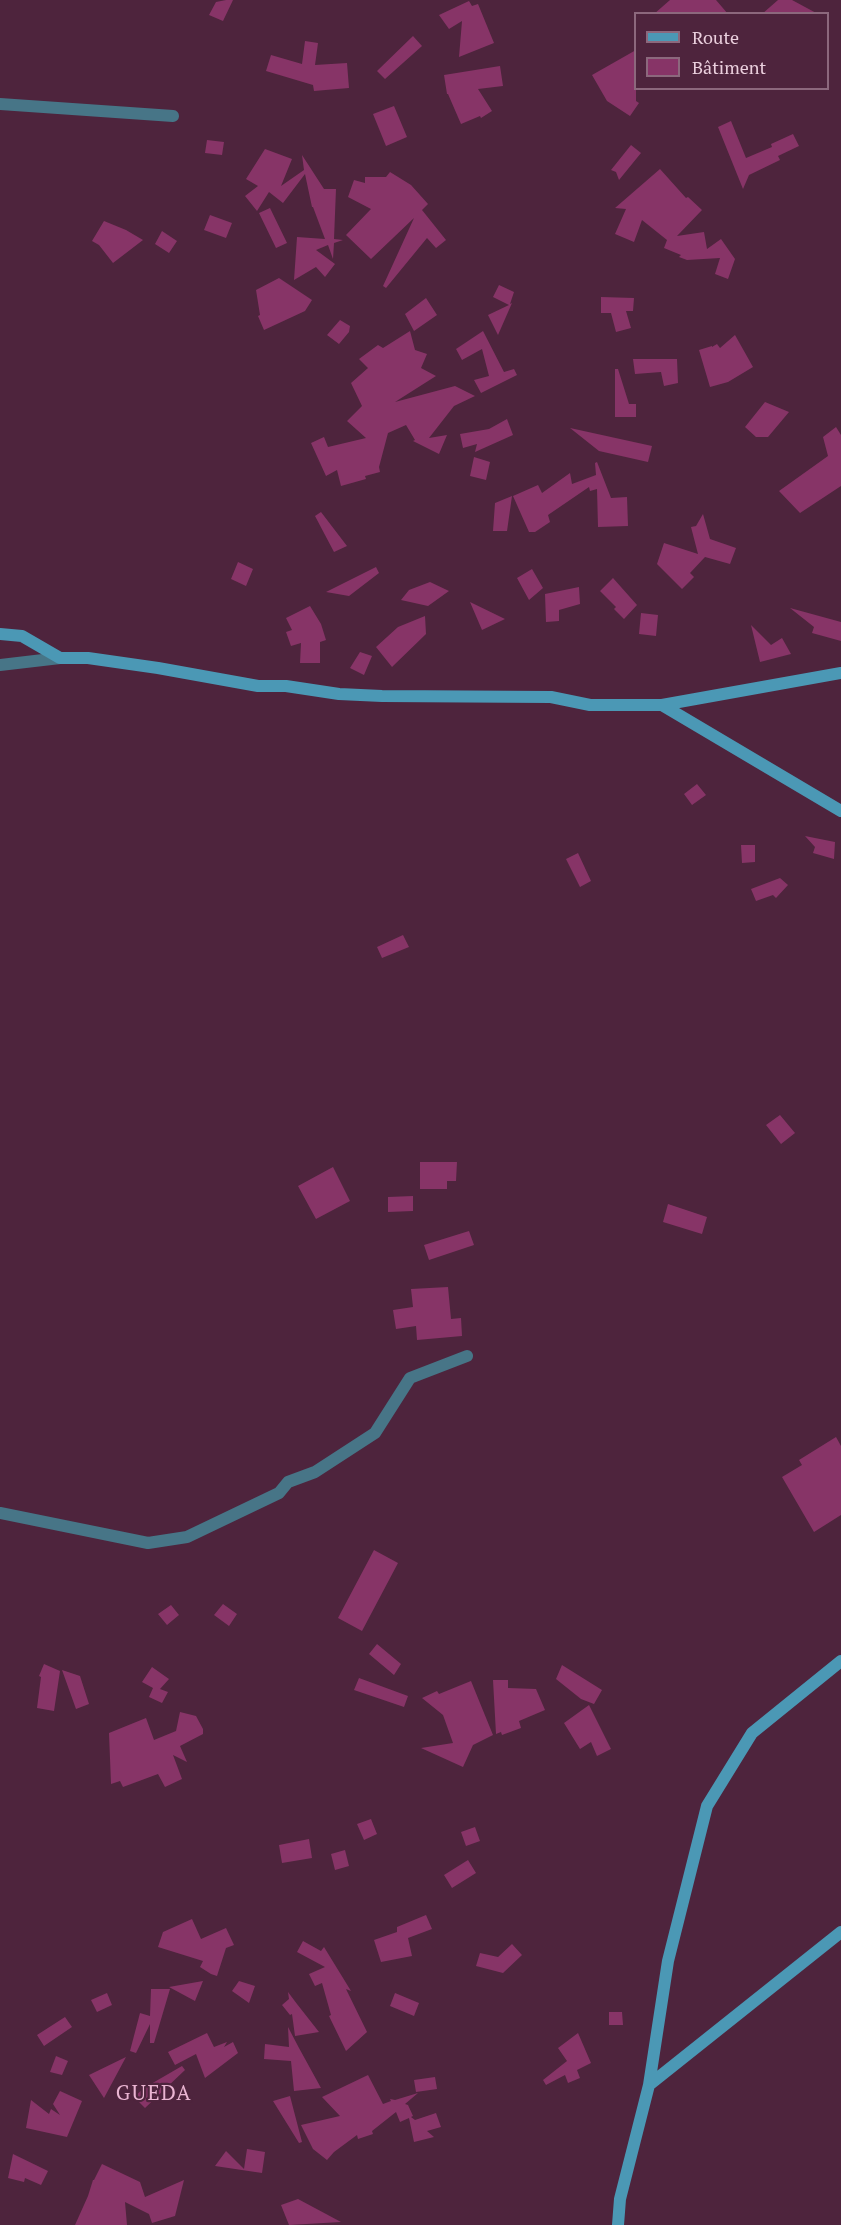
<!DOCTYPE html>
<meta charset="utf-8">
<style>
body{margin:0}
#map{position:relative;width:841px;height:2225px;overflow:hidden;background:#4e243d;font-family:"PT Serif",serif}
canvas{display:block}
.legend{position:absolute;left:634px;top:12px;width:195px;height:78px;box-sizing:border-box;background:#4e243d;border:2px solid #8c687d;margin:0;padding:8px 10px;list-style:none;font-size:18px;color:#eacfdd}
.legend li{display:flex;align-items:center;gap:12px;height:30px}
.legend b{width:30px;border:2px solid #8c687d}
</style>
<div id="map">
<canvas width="841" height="2225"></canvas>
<ul class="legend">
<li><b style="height:8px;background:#4b98b5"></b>Route</li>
<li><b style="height:16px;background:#873467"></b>Bâtiment</li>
</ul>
</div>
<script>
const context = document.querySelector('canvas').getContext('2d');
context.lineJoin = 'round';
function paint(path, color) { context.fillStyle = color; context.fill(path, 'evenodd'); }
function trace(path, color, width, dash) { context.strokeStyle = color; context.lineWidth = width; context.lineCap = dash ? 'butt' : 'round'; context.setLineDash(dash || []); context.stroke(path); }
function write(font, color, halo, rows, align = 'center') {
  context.font = font + ' "PT Serif",serif'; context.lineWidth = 4.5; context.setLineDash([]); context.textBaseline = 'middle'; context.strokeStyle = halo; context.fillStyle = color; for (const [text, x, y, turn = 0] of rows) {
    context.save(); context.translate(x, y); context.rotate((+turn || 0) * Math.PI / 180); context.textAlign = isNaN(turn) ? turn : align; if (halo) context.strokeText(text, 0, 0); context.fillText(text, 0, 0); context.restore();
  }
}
const building = new Path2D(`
 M226 0H233L223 21 209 15 216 2Z
 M670 0H716L728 14H654Z
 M778 0H792L818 14H762Z
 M469 1 472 6 478 4 494 43 459 57 462 21 449 29 439 15Z
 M413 36 422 46 385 79 377 71Z
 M305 41 318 43 315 65 347 63 349 88 314 91 313 85 266 71 271 55 302 64Z
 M636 50V101L639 103 630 116 607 101 592 75Z
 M500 66 503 86 478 89 492 111 481 118 480 116 461 124 448 94H447L444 75Z
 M394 106 407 137 386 146 373 114Z
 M731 121 746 158 772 147 771 144 793 134 799 146 778 156 780 160 749 175 743 189 718 127Z
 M207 140 224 142 222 155 205 153Z
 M631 145 641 153 619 180 616 172 611 170Z
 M265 149 292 159 281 186 304 170 302 155 324 189H336L334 239 343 240 334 243 333 259 328 245 316 250 335 264 325 277 316 267 294 280 297 237 325 239 313 207H312L305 174 283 203 269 192 257 211 245 196 258 186 246 179Z
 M660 169 686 198 688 197 702 210 677 236 704 232 707 249 721 239 735 259 728 279 715 274 720 258 687 260 679 257 681 255 664 248 667 240 642 220 634 242 615 234 626 209 615 208Z
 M390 172 411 185 428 204 422 210 446 240 436 248 427 238 386 288 383 286 414 218 371 259 346 235 371 209 348 197 354 180 365 183V177H386Z
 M270 208 287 243 276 248 259 213Z
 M210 215 232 223 226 238 204 230Z
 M104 221 126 230 143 240 113 263 99 245 92 241Z
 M162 231 177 241 169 253 155 244Z
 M279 278 312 300 305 311 264 330 258 316 260 315 256 290Z
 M499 285 514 292 510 304 512 303 498 335 488 315 509 305 493 297Z
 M601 297 634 298 633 311H626L631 328 616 332 611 313H601Z
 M426 298 437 315 414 331 405 314Z
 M340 320 350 326 349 332 339 344 327 335Z
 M410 331 415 350 427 354 421 368 436 376 395 402 455 386 475 396 454 406 429 438 447 435 439 454 413 441 415 440 406 425 388 433 379 467 380 472 365 476 366 479 341 486 337 470 326 476 311 443 324 437 328 447 366 438 347 421 362 406 351 383 368 368 359 359 378 345 383 348Z
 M483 331 504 372 514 369 517 375 481 393 474 380 489 376 482 349 462 360 456 349Z
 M735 335 753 367 728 382 710 387 699 350 712 346V347L717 344 720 348Z
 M633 359H677L678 383 664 386 661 372 635 374Z
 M615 369H618L629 404H636V417H615Z
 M765 402 789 412 768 437H756L745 427Z
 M507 419 513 435 475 452 477 444 463 448 460 434 489 429Z
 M836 427 841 435V486L800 513 779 491 828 456 823 437Z
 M570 428 652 446 648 462 599 451Z
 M474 457 490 462 486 480 470 476Z
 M597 462 611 498 627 497 628 526 598 527 597 489 590 491 589 487 548 515 550 522 535 532H529L513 496 538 485 542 493 570 473 572 484 596 475 595 463Z
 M512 496 507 531H493L495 503Z
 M321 512 347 546 334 552 315 516Z
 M703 514 710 539 736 548 730 564 705 557 690 573 694 577 682 589 657 564 664 543 698 554 691 527 696 526Z
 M238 562 253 569 246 586 231 579Z
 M376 567 379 573 349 596 326 592Z
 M532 569 543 588 529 600 517 578Z
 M613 578 637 605 624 619 614 609 616 607 600 591Z
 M430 582 449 591 428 606 401 600 409 590Z
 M579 587 580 604 559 610V621L546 622 545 594Z
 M470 602 505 619 482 630Z
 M310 606 321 624 326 640 320 642V663H300L301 643 291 646 286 632 292 630 286 618Z
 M790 608 841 622V641L812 633 814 627Z
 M641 613 658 615 656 636 639 634Z
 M425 616 426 634 392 667 376 647 398 627Z
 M751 625 771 645 782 638 791 654 760 662Z
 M360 652 372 656 364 675 350 668Z
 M697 784 706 795 692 805 684 794Z
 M805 836 835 842 834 859 813 853 815 847Z
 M741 845H755V862L742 863Z
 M578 853 591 881 580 887 566 859Z
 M780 878 788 885 776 898 773 895 756 901 751 889Z
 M403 935 409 947 382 958 377 947Z
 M780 1115 795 1133 781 1144 766 1125Z
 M420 1162H457L456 1181H447V1189H420Z
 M333 1167 350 1201 316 1219 298 1186Z
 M413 1196V1211L388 1212V1197Z
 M668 1204 707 1217 702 1234 663 1222Z
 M469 1231 474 1245 429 1260 424 1245Z
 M448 1287 451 1319 461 1318 462 1336 417 1340 416 1326 396 1329 393 1310 413 1307 411 1289Z
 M836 1437 841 1446V1515L814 1532 782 1477 802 1465 799 1460Z
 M374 1550 398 1563 362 1631 338 1618Z
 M223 1604 237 1614 229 1626 214 1615Z
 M171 1605 179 1615 167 1625 158 1614Z
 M377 1644 401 1664 394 1675 369 1654Z
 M44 1664 60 1671 54 1711 37 1708 41 1677 39 1676Z
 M562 1665 602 1690 594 1704 581 1699 556 1679Z
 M152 1667 169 1679 160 1689 168 1692 162 1703 149 1697 153 1688 142 1682Z
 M62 1670 80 1676 89 1704 76 1709Z
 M359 1678 408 1696 404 1707 354 1690Z
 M493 1680H508V1688L536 1689 545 1710 519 1721 521 1728 502 1735 501 1732 496 1734Z
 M471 1681 493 1735 473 1745 463 1767 421 1748 453 1743 443 1715 422 1698 437 1691 439 1694Z
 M589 1705 611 1749 597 1756 591 1742 580 1749 564 1723Z
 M180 1712 196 1716 203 1729V1734L180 1746 187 1762 173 1755 182 1779 165 1787 158 1774 123 1787 120 1781 111 1784 109 1733 146 1718 154 1740 176 1731Z
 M371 1819 377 1834 364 1840 357 1824Z
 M475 1827 480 1841 466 1846 461 1832Z
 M309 1839 312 1858 282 1863 279 1845Z
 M345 1850 349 1866 335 1870 331 1854Z
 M468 1860 476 1873 452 1888 444 1875Z
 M426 1915 432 1929 408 1938 412 1956 381 1962 374 1940 397 1932V1927Z
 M192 1919 201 1939 226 1928 234 1945 226 1948 217 1976 211 1974 200 1967 203 1961 158 1947 163 1932Z
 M303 1941 321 1951 324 1947 351 1991 346 1989 367 2032 346 2051 329 2016 331 2015 322 1983 315 1986 309 1974 325 1967 297 1952Z
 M512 1944 522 1955 503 1973 476 1966 480 1953 498 1957Z
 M203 1981 195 2001 169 1987Z
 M239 1981 255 1986 249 2003 232 1991Z
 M151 1989H170L154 2043H150V2024L136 2053 130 2051 140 2013 150 2016Z
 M288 1992 297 2004 319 2032 295 2036 292 2014 290 2015 282 2005 289 1999Z
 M107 1993 112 2005 97 2012 91 2000Z
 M395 1993 419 2003 414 2016 390 2006Z
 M609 2012H622L623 2025H609Z
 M65 2017 72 2027 44 2046 37 2035Z
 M288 2027 299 2048 321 2088 294 2091 291 2061 264 2059 265 2044 289 2047Z
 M207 2033 214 2047 227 2042 224 2047 233 2042 238 2053 205 2078 196 2054 175 2065 168 2052Z
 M578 2033 591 2063 577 2070 580 2078 568 2083 565 2075 546 2085 543 2080 567 2061 558 2048Z
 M56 2056 68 2061 62 2075 50 2072Z
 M126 2057 104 2098 89 2075Z
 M182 2066 185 2070 145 2108 134 2097 144 2088Z
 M368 2075 383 2104 391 2101 390 2099 395 2100 418 2093 405 2104 408 2105 413 2116 411 2117 415 2120 436 2113 441 2127 427 2131 434 2137 414 2142 409 2118 400 2122 396 2112 372 2131 373 2134 358 2139 357 2135 334 2152 327 2160 313 2149 301 2125 340 2116 322 2097Z
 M435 2077 437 2089 416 2092 414 2080Z
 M60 2091 82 2101 67 2137 26 2128 31 2100 49 2114 51 2109 60 2115 53 2104Z
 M290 2096 302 2142 299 2143 273 2101Z
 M247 2149 265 2152 262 2173 215 2166 226 2151 244 2169Z
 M13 2154 48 2171 41 2185 25 2178 24 2182 8 2178Z
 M102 2164 140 2182 145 2197 184 2180 175 2216 152 2223 149 2214 125 2202 127 2225H75L88 2196 93 2180H94Z
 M298 2199 341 2222 289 2225 281 2205Z`);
const minor = new Path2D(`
 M0 104 173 116
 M0 665 60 658
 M0 1513 148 1543 187 1537 279 1493 288 1482 315 1472 375 1433 410 1378 467 1356`);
const secondary = new Path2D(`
 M0 634 22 636 60 658H88L158 668 258 686H286L339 694 382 696 551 697 590 705H662L841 673
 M662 705 841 811
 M649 2085 841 1932
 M618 2225 620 2199 649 2085 668 1961 707 1806 752 1733 841 1661`);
const quarterNames = [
 ["GUEDA",154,2094]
];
paint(building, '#873467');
trace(minor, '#477587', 12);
trace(secondary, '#4b98b5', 12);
context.letterSpacing = '1.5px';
write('21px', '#eab5d2', '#4e243d', quarterNames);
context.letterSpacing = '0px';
</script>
